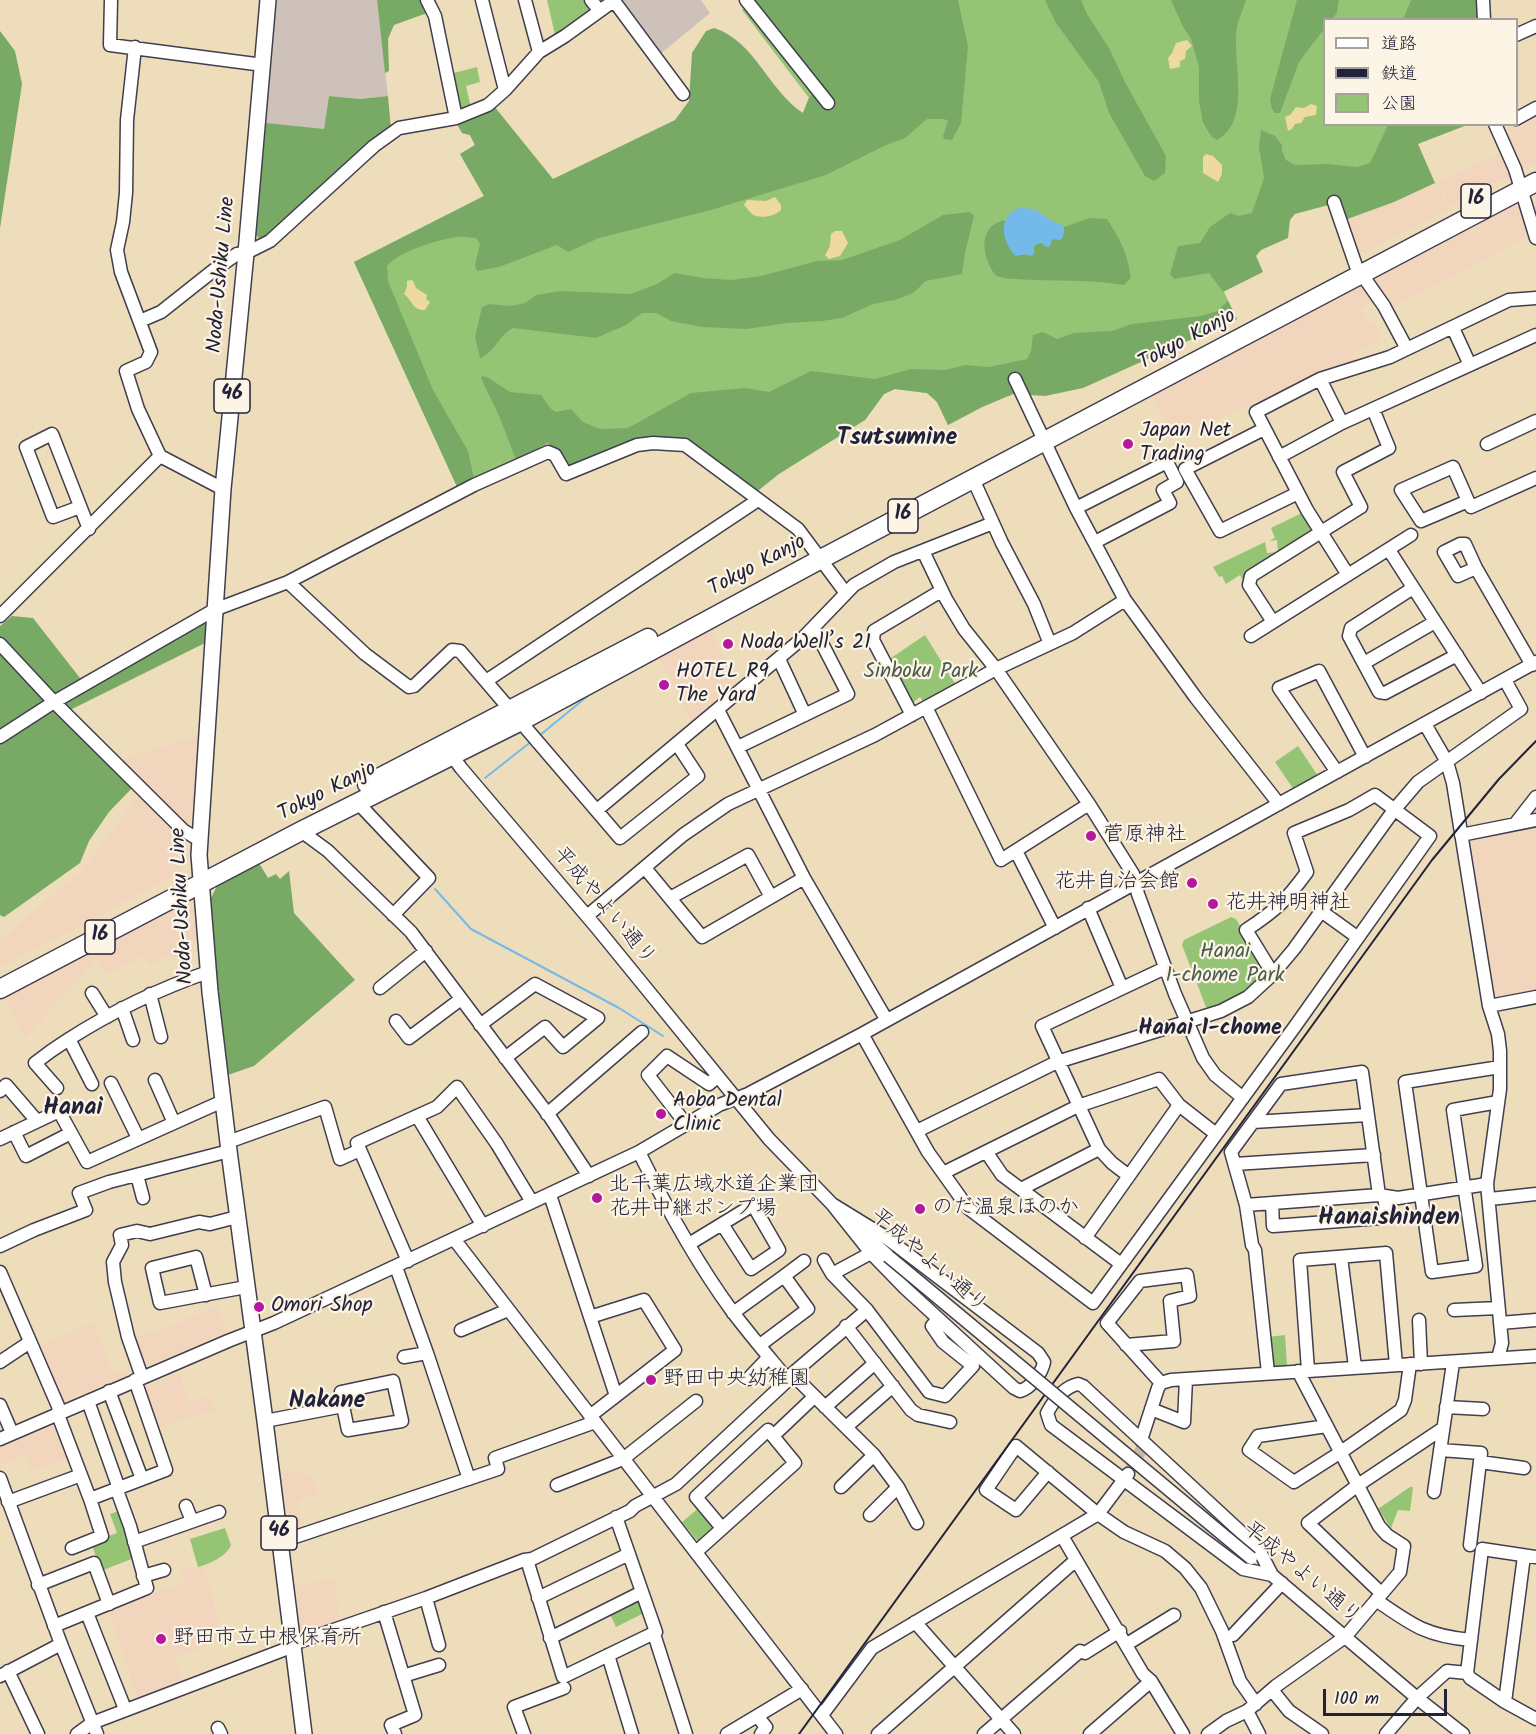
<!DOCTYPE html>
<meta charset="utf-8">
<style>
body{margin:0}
#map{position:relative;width:1536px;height:1734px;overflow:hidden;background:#edb;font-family:Kalam,"Klee One",sans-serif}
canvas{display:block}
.legend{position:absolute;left:1323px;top:18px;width:195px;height:108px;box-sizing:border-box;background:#fcf5e5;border:2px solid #a5a1a1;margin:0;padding:8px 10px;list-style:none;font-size:18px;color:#22223b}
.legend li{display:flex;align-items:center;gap:12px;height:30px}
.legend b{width:30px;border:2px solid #a5a1a1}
.scale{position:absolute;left:1323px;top:1689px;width:124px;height:27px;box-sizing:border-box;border:3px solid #22223b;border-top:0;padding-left:8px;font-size:18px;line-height:21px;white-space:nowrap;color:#22223b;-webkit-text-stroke:4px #fcf5e5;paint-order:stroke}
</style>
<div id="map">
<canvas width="1536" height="1734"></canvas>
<ul class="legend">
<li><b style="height:8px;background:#fff"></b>道路</li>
<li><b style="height:8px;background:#22223b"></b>鉄道</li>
<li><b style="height:16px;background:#95c574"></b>公園</li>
</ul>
<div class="scale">100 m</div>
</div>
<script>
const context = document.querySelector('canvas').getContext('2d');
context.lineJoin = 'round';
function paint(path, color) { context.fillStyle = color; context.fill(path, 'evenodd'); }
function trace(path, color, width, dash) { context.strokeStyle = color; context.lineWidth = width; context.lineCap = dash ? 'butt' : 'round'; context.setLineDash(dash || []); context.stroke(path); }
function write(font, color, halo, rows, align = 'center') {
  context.font = font + ' Kalam,"Klee One",sans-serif'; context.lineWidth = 4.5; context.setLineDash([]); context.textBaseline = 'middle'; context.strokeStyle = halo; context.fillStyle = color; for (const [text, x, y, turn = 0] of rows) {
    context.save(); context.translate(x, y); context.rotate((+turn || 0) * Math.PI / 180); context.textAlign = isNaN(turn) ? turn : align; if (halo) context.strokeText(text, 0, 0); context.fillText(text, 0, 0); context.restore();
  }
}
const built = new Path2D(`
 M1536 113V161L1522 169 1519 168 1507 134 1509 128Z
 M1503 152 1511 175 1449 208 1439 181Z
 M1437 181 1448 209 1355 258 1342 221 1394 202Z
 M1519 201 1530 235 1389 309 1370 279Z
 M1366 282 1377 300 1360 308 1367 324 1374 322 1381 340 1354 353 1358 364 1261 406 1257 400 1176 441 1150 395Z
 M709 627 739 687 694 726 657 655Z
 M201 734 190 825 185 828 119 760Z
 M141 793 188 845 187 858 182 868 170 878 0 968V941L62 886 81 873Z
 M1536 825V992L1494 1000 1492 996 1467 843 1469 839Z
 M189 898 193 900 197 941 178 943 179 957 164 958 149 965 145 955 105 975 97 961 25 1037 3 996Z
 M217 1306 227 1332 142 1368 131 1337 163 1329Z
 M93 1322 114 1374 135 1366 134 1371 60 1403 36 1347Z
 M180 1373 189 1403 211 1396 215 1411 155 1428 142 1388Z
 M58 1423 71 1457 32 1471 25 1455 0 1465V1448Z
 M303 1471 305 1477 312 1475 317 1493 299 1500 298 1505 304 1527 300 1535 286 1539 278 1474Z
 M203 1566 220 1625 201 1632 207 1646 174 1657 182 1683 138 1700 108 1609 152 1592 185 1583 181 1570Z
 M334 1579 340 1625 298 1640 292 1586Z`);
const industrial = new Path2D(`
 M275 0H377L388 96 359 99 329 96 324 130 266 123Z
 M620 0H701L710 13 659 55Z`);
const green = new Path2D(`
 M547 0H590L597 9 556 39Z
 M752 0H1479L1480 19 1324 20V124L1417 125 1400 156 1308 202 1214 271 1237 319 1049 393 1013 394 982 407 948 425 937 402 927 393 895 389 884 394 865 420 756 480 667 440 568 470 548 443 459 491 354 262 484 196 460 154 475 145 470 135 462 133 494 120 568 220 803 113 809 98 742 10Z
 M477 67 480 82 466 86 471 107 460 112 450 74Z
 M1304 512 1310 522 1308 524 1311 530 1314 529 1313 534 1242 579 1240 575 1226 584 1222 576 1219 577 1213 567 1265 542 1267 553 1278 552 1277 540 1269 541 1275 538 1271 528Z
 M925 635 956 685 924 703 920 697 911 704 888 660Z
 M1298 746 1318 776 1294 790 1275 762Z
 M1231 917 1236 919 1264 966V976L1250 989 1212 1009 1206 1007 1182 945 1184 940Z
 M1285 1335 1287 1366 1273 1367 1268 1337Z
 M1410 1487H1413L1410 1511 1398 1510 1391 1528 1378 1509Z
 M700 1507 715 1529 700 1544 682 1522Z
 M122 1510 134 1558 101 1571 91 1542 117 1533 110 1514Z
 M225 1528 231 1545C227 1556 210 1564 198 1567L190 1539Z
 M638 1598 646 1612 616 1627 609 1612Z`);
const forest = new Path2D(`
 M377 0H425L430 12 394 25 388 39 389 71 385 73Z
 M752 0H958L968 46 961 123 952 140 944 139 943 136 948 121 944 119H927L905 138 886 145 826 175 711 210 599 238 568 252 557 245 499 267 477 271 475 265 480 244 476 238C470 238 463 236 457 237 439 239 398 252 387 266L388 281 433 390 468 451 475 483 459 491 354 262 484 196 460 154 475 145 470 135 462 133 458 126 459 123 480 116 494 106 553 179 675 120 689 101 692 53 706 31 714 28C755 41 768 90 803 113L809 98 819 88Z
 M1045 0H1081L1087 14 1109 48 1126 84 1166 156 1165 173 1154 181 1145 176 1109 113 1099 82 1056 23Z
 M1171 0H1246C1243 9 1239 18 1237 27 1231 60 1253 121 1217 140L1212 137 1203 123 1199 101V67L1191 39 1183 27Z
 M1297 0H1339L1337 13 1332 19 1324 20V29L1299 62 1280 113H1275L1272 109 1270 99Z
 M1411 0H1479L1480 19 1403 20Z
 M0 31 15 51 22 84 0 228Z
 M329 96 360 99 388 96 391 129 262 241 256 235 266 123 324 129Z
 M1388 125H1467L1418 144 1435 183 1394 202 1342 221 1336 203 1295 214 1290 220 1288 238 1261 250 1256 256 1263 272 1223 292 1209 273 1174 279 1170 274 1178 246 1200 243 1210 227 1230 213 1239 216 1252 213 1264 178 1259 147 1261 130 1275 136 1282 145V151L1286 160 1295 165 1327 164 1357 167 1370 163Z
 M970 212 974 216 965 253 962 274 926 281 913 293 895 300 873 304 842 318 822 321 787 323 747 329 702 327 671 321 656 313H642L626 325 596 338 513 328C499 335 494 353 480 358L475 337 482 307 489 304 510 306 525 303 536 295 561 291 631 294 657 284 675 273 703 278 732 280 761 276 817 261 842 260 900 240 943 215Z
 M1089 218 1107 219C1121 241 1127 252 1131 278L1124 285C1095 280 1064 281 1034 280 1021 279 1008 280 996 276 982 258 976 226 1005 220V238L1020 255 1034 254V246C1040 241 1043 243 1050 246L1051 239 1060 240 1063 237 1064 227Z
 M1228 301 1237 319 1083 388 1045 396 1013 394 982 407 948 425 937 402 927 393 895 389 884 394 865 420 779 474 754 494 667 440 568 470 548 443 516 460 500 418 481 378 482 376 487 377 510 392 541 395 550 408 556 412 571 409 583 422 600 429 628 428 691 393 745 388 769 392 811 371 875 379 911 369 945 370 965 365 989 367 1027 359 1031 351 1033 335 1043 332 1057 339 1074 333 1112 331 1132 324 1201 316 1217 311Z
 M208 608 205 643 60 715 132 788 109 812 89 841 80 863 4 917 0 915V626L12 616 33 618 80 678Z
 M259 863 268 878 276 874 280 879 289 871 294 913 355 980 254 1066 225 1076 210 900 217 886Z`);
const sand = new Path2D(`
 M1187 40 1192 46 1186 51 1185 59 1180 61V67L1170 69 1168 58 1172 53 1176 43Z
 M1311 104 1317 106 1316 115 1305 117 1301 123 1295 124 1292 129 1288 131 1285 117 1290 115 1296 107 1304 108Z
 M1206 154 1213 156 1222 165V174L1218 182 1203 173V157Z
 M775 197 781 205V210C775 216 764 218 756 216 751 215 747 208 744 205L747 200 766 201Z
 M835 231H842L848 243 840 256 829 259 825 255 830 246 831 234Z
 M411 280 413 281 416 288 427 295 426 299 430 302 425 310C413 311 412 300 404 294L407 287V281Z`);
const water = new Path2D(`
 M1018 208 1035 209 1050 220 1062 225 1064 231 1062 239H1052L1050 246 1046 247 1041 242 1034 246V254L1031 256 1025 254 1016 256C1007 249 1000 229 1006 219 1009 214 1014 211 1018 208Z`);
const stream = new Path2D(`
 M539 736 590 694
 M485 778 532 741
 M435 889 471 929 619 1008 663 1036`);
const minorTunnel = new Path2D(`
 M1128 1474 1145 1443`);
const minor = new Path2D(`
 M111 0 110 45 263 65
 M427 0 435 16 456 118
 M482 0 505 90
 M525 0 539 52
 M591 0 599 10
 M746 0 828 103
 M1483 0 1484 20
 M614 1 683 94
 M1516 35 1536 26
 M135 47 127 120 126 193 123 222 117 250 121 272 151 352 146 362 126 371 138 409 160 456 223 489
 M1516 119 1536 108
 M1495 124 1515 169 1536 238
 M1334 202 1356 266 1384 306 1407 349
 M140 321 161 312 214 270 237 254 246 253 270 241 374 146 399 128 456 118 488 105 505 90 539 52 565 36 615 0
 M1453 328 1470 365
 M1015 379 1076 508 1125 600 1196 698 1279 804
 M1320 379 1342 423
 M1264 429 1185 469 1220 531 1298 493
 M1487 444 1536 421
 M1279 457 1342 423 1536 335
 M1453 467 1468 501 1421 521 1401 490Z
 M973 479 1002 543 1034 604 1050 644
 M1468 501 1471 507 1536 478
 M80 507 53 517 26 447 52 434 89 529
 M1076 508 1167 462 1177 482 1163 490 1170 503 1095 542
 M1389 550 1481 693
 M923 551 946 599 964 629 996 669 1089 804 1133 874 1138 894 1175 994 1203 1058 1215 1075 1243 1098
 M1476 568 1458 576 1444 552 1460 544H1465L1476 568 1532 665
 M1348 575 1307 510 1256 412 1320 379 1390 357 1509 300 1536 298
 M288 582 365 654 409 687 414 686 452 650 460 651 620 838 698 776 677 744
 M1413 588 1351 628 1349 636 1379 692 1385 693 1457 655
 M0 616 160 456
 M1273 622 1249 585 1251 576 1361 507 1343 472 1389 448 1373 409
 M1251 636 1411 535
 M0 644 54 702 183 830 199 840
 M779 659 805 715
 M1364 663 1435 622
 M486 681 758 500
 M926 707 1001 860 1089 804
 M718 710 804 878 886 1019
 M912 715 873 640 874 631 941 591
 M1425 724 1447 762 1453 783 1489 1006 1498 1034 1500 1051V1089L1487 1184 1502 1343 1498 1358
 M0 737 54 702 214 610 288 582 474 485 548 452 555 455 566 474 637 445 653 443 685 445 798 529 845 592
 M738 747 848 694 814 628
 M448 750 461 768 597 928 769 1139 832 1204 888 1256
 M1337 772 1279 688 1319 671 1365 757
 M358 803 429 878 393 915
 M597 810 804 637 854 585 894 562 993 523
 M1515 824 1536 797
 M301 831 328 851 411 932 550 1117 589 1176
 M1461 835 1536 820
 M1016 851 1055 928
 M645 868 702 937 804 878
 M670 898 748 855 771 897
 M1088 908 1122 988
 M1321 911 1357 937
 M587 916 683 835 728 804 875 735 996 669 1073 633 1125 600
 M380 988 426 951
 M92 993 107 1017
 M150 994 161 1037
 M1489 1006 1536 997
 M122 1008 133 1040
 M396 1021 409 1038 461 999
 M480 1025 535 984 598 1018 563 1047 545 1027 505 1058
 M862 1034 928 1152 968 1208 1093 1303 1296 1025 1430 836 1375 795 1349 810 1294 833 1307 872C1286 901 1275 911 1246 930L1273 974
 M155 1080 174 1123
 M111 1083 138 1138
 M92 1084 69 1039C113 1011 159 989 208 972
 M57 1088 35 1063 51 1051 69 1039
 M0 1091 6 1085 37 1121
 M1498 1102 1453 1110 1476 1266 1432 1272 1405 1082 1500 1067
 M547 1114 642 1032
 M417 1116 483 1226
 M1253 1122 1368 1115
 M686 1124 648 1075 667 1056 709 1084 717 1077
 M917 1131 1057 1062 1221 1011 1248 997 1273 974 1294 949 1394 810 1418 782 1521 709 1505 680
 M14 1132 26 1156 71 1133
 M0 1139 59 1111 87 1162 223 1101
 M228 1142 325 1107 340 1159 360 1150
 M639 1152C666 1207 696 1262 732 1311 750 1335 769 1357 788 1380
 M987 1153 1002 1175 1121 1264
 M1235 1164 1374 1155
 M943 1173 1078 1106 1159 1079 1179 1105 1216 1134
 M137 1175 143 1198
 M1129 1176 1112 1163 1099 1149 1042 1026 1165 968
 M1021 1189 1099 1149
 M550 1195 616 1396
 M1490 1199 1536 1194
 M1272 1203 1273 1226 1381 1218 1386 1210 1384 1196
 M832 1204 884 1236 1038 1353 1044 1362C1042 1373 1031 1388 1020 1391L1014 1388 905 1288 871 1253Z
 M1246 1205 1379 1195 1398 1198 1487 1184
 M1085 1238 1179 1105
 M454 1239 836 1734
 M689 1244 753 1205 779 1250 751 1269 722 1224
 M0 1246 34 1230 86 1210 79 1193 109 1182 229 1151
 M1341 1257 1355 1367
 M824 1260 832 1274 867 1310 929 1392 945 1396 973 1366 943 1342 932 1326 938 1319
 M408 1261 357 1143 437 1107 457 1087 497 1144 532 1202
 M396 1267 427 1353 469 1479
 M0 1272 58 1406 60 1420 90 1499 166 1470 135 1380
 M832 1274 871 1253
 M784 1276 804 1261
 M206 1295 196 1257 152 1268 160 1303 246 1287
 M1454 1310 1498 1308
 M733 1313 784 1276 808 1309 760 1345
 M1419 1320 1421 1364
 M1500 1323 1536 1320
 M846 1326 911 1410 918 1415 950 1422
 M461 1330 508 1310
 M1126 1345 1174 1341 1170 1301 1190 1296 1187 1275 1140 1281 1107 1323 1161 1383
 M404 1357 427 1353
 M0 1362 30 1342
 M1308 1370 1300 1260 1386 1253 1396 1365
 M1268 1373 1255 1250 1252 1245 1246 1205 1231 1152 1281 1084 1362 1072 1379 1195
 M792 1374 874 1455 898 1487 917 1523
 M142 1377 128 1337 115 1282 113 1262 122 1245 120 1235 137 1231 150 1234 199 1222 210 1224 237 1217
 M748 1379 769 1357
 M1078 1384 1083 1386 1258 1548 1272 1575 1243 1569 1051 1425 1047 1413C1054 1400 1064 1387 1078 1384Z
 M109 1391 142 1479
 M0 1405 12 1433
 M825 1407 875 1363
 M1446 1407 1483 1409
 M1151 1409 1184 1422 1186 1379
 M590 1416 675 1350 644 1300 590 1317
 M265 1421 343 1406 341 1392 393 1381 402 1421 348 1430 343 1406
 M1327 1426 1258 1436 1249 1450 1294 1482 1341 1452 1401 1410 1405 1400 1410 1364
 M846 1427 893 1386
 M773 1436 814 1397
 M0 1439 228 1341 274 1323 639 1152 719 1105 748 1094 862 1034 1536 662
 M1141 1440 1158 1388 1161 1383 1171 1380 1536 1356
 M1440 1450 1481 1453 1470 1545
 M1480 1462 1524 1468
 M1048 1472 1016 1510 986 1490 1016 1446 1098 1514 1124 1532 1165 1551 1185 1568 1201 1588 1222 1631 1240 1681 1256 1704
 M0 1478 61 1644 97 1734
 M557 1485 623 1459 696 1401
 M841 1487 874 1455
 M1434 1492 1453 1363
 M8 1502 81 1475
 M186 1506 192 1521
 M870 1515 898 1487
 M1062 1536 1143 1674 1151 1681 1183 1734
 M134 1542 219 1512
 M280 1542 498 1469 495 1458 595 1422
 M72 1548 102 1536 90 1499
 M696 1552 795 1463 768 1430 696 1497 722 1528
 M527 1560 563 1677 656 1632 616 1517
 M1266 1570 1417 1698 1463 1734
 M143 1576 164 1570
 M38 1585 94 1563 109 1604
 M1381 1593 1308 1523 1358 1485 1442 1429
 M426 1598 439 1645
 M538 1598 629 1554
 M1376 1600C1412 1625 1426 1636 1471 1640
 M384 1612 415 1715 391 1725 395 1734
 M87 1613 125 1709
 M915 1622 1014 1734
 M54 1626 147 1588 130 1526 118 1493 117 1483 88 1401
 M654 1634 686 1734
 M1233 1635 1282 1583
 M550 1638 642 1592
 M1127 1644 1174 1615
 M608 1655 632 1734
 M8 1671 38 1734
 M1467 1673 1482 1549 1536 1557
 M0 1676 61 1644
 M403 1676 439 1665
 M1272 1690 1289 1711 1322 1734
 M1505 1702 1524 1556
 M1247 1711 1259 1734
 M822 1715 872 1648 1098 1514 1128 1474
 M757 1716 766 1727 761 1734
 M218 1728 221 1734
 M77 1734 92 1723 286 1649 293 1644 426 1598 524 1560 532 1559 630 1511 635 1506 676 1484 788 1380 792 1374 867 1310
 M524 1734 514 1707 564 1688
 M727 1734 802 1689
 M878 1734 1076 1560
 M984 1734 1080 1651 1085 1653 1120 1631
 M1090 1734 1151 1681
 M1208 1734 1226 1721 1247 1711 1276 1686 1345 1637 1400 1572 1404 1546 1387 1535 1379 1526 1298 1371
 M1386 1734 1417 1698 1447 1671 1467 1673 1470 1678 1505 1702 1536 1719`);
const major = new Path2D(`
 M268 0 246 253 223 489 199 855 210 992 229 1151 265 1421 304 1734`);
const highway = new Path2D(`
 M367 784 648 638
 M0 989 301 831 521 721 821 559 1536 182`);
const rail = new Path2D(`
 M799 1734 1432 860 1499 779 1536 741`);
const minorBridge = new Path2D(`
 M888 1256 1251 1558`);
const markers = [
 [1128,444,6,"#b5179e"],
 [728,644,6,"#b5179e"],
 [664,685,6,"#b5179e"],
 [1091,836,6,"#b5179e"],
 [1192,883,6,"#b5179e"],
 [1213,904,6,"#b5179e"],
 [661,1114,6,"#b5179e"],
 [597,1198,6,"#b5179e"],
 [920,1209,6,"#b5179e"],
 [259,1307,6,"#b5179e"],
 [651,1380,6,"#b5179e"],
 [161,1639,6,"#b5179e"]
];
const shields = [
 [1476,201,30],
 [232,396,36],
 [903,516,30],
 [100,937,30],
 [279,1533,36]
];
const shieldNames = [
 ["16",1476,201],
 ["46",232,396],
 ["16",903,516],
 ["16",100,937],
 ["46",279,1533]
];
const streetNames = [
 ["Noda-Ushiku Line",223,275,-85],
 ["Tokyo Kanjo",1188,341,-28],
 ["Tokyo Kanjo",758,567,-28],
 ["Tokyo Kanjo",328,793,-27],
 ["Noda-Ushiku Line",184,906,-93],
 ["平成やよい通り",603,907,50],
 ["平成やよい通り",928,1262,41],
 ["平成やよい通り",1301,1574,40]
];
const poiNames = [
 ["Japan Net",1140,432],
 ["Trading",1140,456],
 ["Noda Well’s 21",740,644],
 ["HOTEL R9",676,673],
 ["The Yard",676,697],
 ["菅原神社",1103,836],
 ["花井自治会館",1180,883,"right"],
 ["花井神明神社",1225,904],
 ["Aoba Dental",673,1102],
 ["Clinic",673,1126],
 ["北千葉広域水道企業団",609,1186],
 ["花井中継ポンプ場",609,1210],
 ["のだ温泉ほのか",932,1209],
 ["Omori Shop",271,1307],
 ["野田中央幼稚園",663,1380],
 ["野田市立中根保育所",173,1639]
];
const parkNames = [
 ["Sinboku Park",921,673],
 ["Hanai",1225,953],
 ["1-chome Park",1225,977]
];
const neighbourhoodNames = [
 ["Hanai 1-chome",1210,1030]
];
const quarterNames = [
 ["Tsutsumine",897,440],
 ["Hanai",73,1110],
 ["Hanaishinden",1389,1220],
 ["Nakane",327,1403]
];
paint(built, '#f1d5bd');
paint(industrial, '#cec1ba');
paint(green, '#95c574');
paint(forest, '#78aa66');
paint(sand, '#eeda9e');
paint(water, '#73baea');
trace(stream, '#73baea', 2);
trace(minorTunnel, '#c5b8a1', 12, [12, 6]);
trace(minor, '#413e4e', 15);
trace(major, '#413e4e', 18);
trace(highway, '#413e4e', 21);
trace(minor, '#fff', 12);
trace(major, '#fff', 15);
trace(highway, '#fff', 18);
trace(rail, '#22223b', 2);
trace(minorBridge, '#413e4e', 15, []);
trace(minorBridge, '#fff', 12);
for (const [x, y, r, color] of markers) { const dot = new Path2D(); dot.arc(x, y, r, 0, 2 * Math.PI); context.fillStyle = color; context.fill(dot); trace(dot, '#fcf5e5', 2); }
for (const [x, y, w] of shields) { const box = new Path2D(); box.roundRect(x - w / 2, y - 17, w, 34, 4.5); context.fillStyle = '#fcf5e5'; context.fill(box); trace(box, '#22223b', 1.5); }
write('bold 20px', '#22223b', null, shieldNames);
write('21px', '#22223b', '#fcf5e5', streetNames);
write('21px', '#22223b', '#fcf5e5', poiNames, 'left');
write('21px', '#4a5b4f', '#fcf5e5', parkNames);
write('bold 22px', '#22223b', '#fcf5e5', neighbourhoodNames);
write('bold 24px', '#22223b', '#fcf5e5', quarterNames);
</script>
